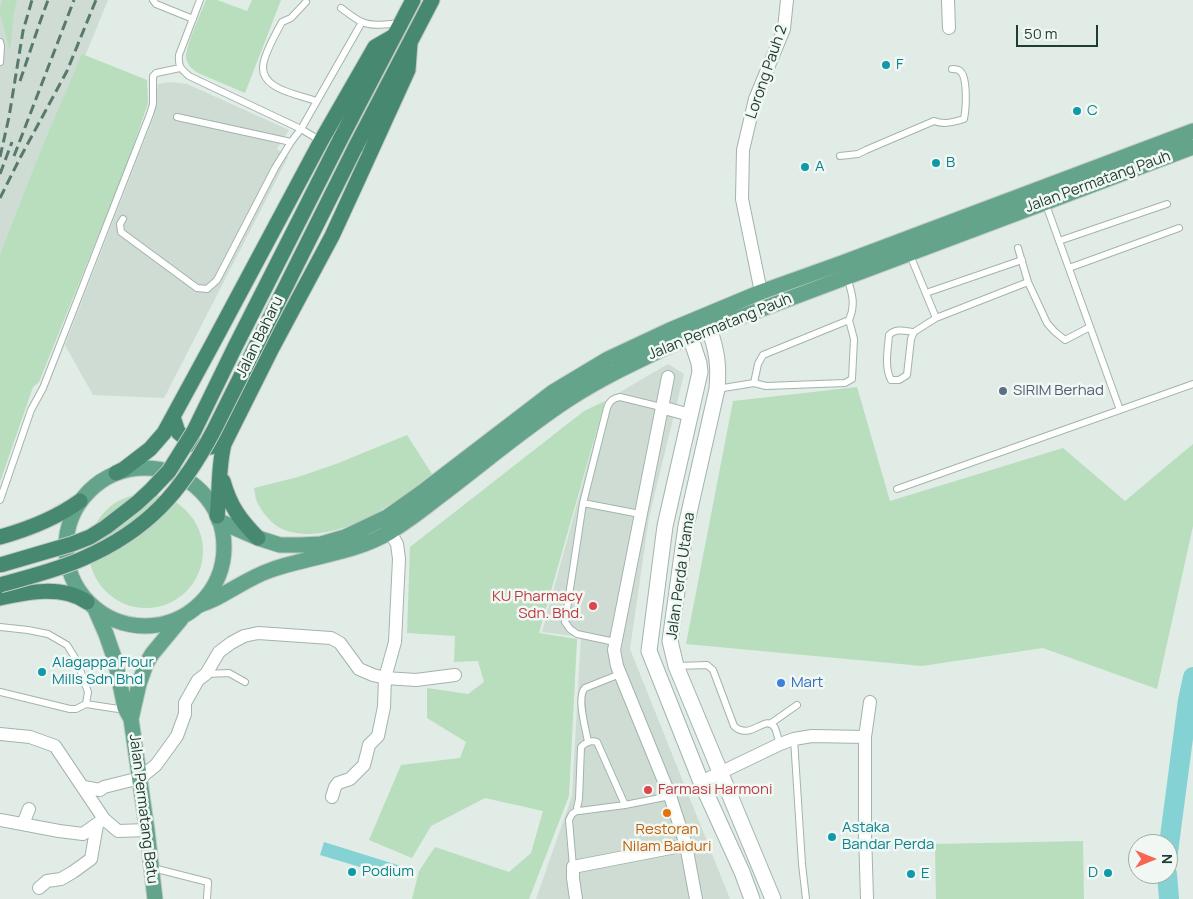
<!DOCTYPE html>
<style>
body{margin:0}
#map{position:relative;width:1193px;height:899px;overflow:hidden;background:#e0ece5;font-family:Manrope,sans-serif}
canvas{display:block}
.north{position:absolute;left:1128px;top:834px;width:50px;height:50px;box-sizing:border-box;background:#f1f8f4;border:1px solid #9dada6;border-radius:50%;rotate:90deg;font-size:14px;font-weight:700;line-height:20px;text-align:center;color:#203d32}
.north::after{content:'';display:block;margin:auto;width:18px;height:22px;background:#f86552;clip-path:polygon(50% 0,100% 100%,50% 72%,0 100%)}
.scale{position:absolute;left:1016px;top:25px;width:82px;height:22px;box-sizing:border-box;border:2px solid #203d32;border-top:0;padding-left:6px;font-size:15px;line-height:18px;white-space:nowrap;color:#203d32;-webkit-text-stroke:4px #f1f8f4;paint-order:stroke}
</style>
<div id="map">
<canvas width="1193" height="899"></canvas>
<div class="north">N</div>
<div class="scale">50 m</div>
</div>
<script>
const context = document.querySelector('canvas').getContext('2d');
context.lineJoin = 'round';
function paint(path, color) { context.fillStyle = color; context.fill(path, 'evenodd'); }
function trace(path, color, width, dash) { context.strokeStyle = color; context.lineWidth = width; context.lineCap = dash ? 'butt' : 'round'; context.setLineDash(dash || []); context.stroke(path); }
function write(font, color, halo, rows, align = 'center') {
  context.font = font + ' Manrope,sans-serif'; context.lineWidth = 5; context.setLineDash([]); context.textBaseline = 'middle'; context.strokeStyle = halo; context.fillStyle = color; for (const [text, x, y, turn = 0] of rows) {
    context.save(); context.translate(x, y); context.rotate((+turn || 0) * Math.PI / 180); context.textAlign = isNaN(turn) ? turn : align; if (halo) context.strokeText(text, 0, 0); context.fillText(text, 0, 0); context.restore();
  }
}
const built = new Path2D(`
 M0 0H108L0 264Z
 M170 82 187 84 289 130 277 149 288 157 164 398 93 395 65 345 154 116 158 84Z
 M668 364 684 374 649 517 630 649 730 899H536L572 796 581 637 542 632 605 401Z`);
const green = new Path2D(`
 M3 0H17L14 12 10 51 0 13V7Z
 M206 0H217L247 11 252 0H281L245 93 198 73C192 69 187 65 186 57 186 45 201 13 206 0Z
 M82 54 147 80 148 103 128 162 39 382 33 387 0 482V255L41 150Z
 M857 387 890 501 1063 448 1125 501 1193 444V526L1157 689 1043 648 922 666 686 644 733 401Z
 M605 401 539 633 577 639 569 796 529 899H412L419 871 435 847 509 872 531 853 543 811 485 798 431 826 412 858 369 840 401 765 460 758 466 742 427 718V688L468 694 484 682 478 661 454 662 455 636 407 633 410 547 584 411Z
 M407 435 432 474C396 501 357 532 310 534 298 534 284 532 274 524 267 518 259 508 256 499 255 496 255 492 254 488L298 477 336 464Z
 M89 551a57 57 0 1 1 114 0a57 57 0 1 1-114 0Z
 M1083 841 1084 899H936L935 844Z`);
const water = new Path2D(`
 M324 842 404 867 400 879 320 855Z`);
const river = new Path2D(`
 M1168 852 1188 700 1193 677
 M1167 874 1169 899`);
const service = new Path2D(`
 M153 0 156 4 193 19
 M200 0 179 55C178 67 181 69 189 76L301 129 321 141
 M306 2 291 18 282 22C276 33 267 49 264 61 256 89 297 94 316 101
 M341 8C348 13 355 19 362 22 373 27 388 24 400 23
 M0 42 1 46 0 62
 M177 117 291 142
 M840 156 858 154 866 150 934 121C944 125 954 122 964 119 966 109 968 77 960 71 958 69 955 69 952 69
 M1045 202 1120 410
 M123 219 120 224 121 232 197 288 207 289 217 280 275 168 291 142 301 129 362 22
 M1059 241 1167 204
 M1018 248 1028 282 1047 323 1054 331 1065 340 1090 327
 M910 255 936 318
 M1069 268 1179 228
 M926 293 1022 260
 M914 332C905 331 896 328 889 335 888 349 884 367 891 380H899L907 375 911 339 914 332 936 318 1028 282
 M754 383 766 386 845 383 852 379 854 339 849 320
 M717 389 754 383 758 364 763 355 849 320C856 304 852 293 847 277
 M897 489 1193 384
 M0 500 31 410 43 388 150 114 153 104V76L156 73 180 68
 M583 503 640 514
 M0 627 28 630 48 634 67 645 77 661 88 692 86 704
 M615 642 577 634 570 629 565 622 583 503 607 408C609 401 613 398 620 397L661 407
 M677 666 707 665 713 670 734 726C751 742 766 712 775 728 777 733 778 739 780 744
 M207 674 229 673 245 682
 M0 692 70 709H76L86 704 125 710
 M770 724 797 705
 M794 739 802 864 806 899
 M588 742C586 729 576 697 585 688L620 674
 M578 810 579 811 625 805 670 796
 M573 867 569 820 572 814 578 810 577 808 579 799 581 747C586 742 591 740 597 742L625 805
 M153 868 208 882 207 899`);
const minor = new Path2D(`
 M948 0 949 28
 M761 292 742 199 743 150 755 99 784 29 787 0
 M668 377 614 650 617 666 670 796 686 845 696 899
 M661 407 690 415
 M0 734 30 737 55 746 104 819 118 831 147 830
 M701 782 780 744 794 739 812 736 865 737
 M84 787 100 790 104 787 140 778 156 765 177 736 185 714V703L198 680 206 674 219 652 231 643 244 636 258 633 331 638 340 643 359 669 373 675 385 678 416 680 455 675
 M332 797 335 787 338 783 350 779 364 765 369 745 378 736 384 707 385 678 395 642 399 559 397 544 390 532
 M0 820 59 831 83 834 104 819
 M23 824 29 809
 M39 888 47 881 61 879 73 872 91 859 97 825
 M576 899 573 878V867L686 845
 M867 899 865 833V737L870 702`);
const tertiary = new Path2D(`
 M709 328C717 351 719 365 717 389L686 526 670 641 676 666 773 899
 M690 336 699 363 700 372 665 526 649 651 701 782 742 872 752 899`);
const primary = new Path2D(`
 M66 547a79 79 0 1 1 158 0a79 79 0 1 1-158 0Z
 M219 521 258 538 280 545H301L321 544 345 537 387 517 425 490 553 392 608 359 670 330 761 292 842 263 1193 131
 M200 605C207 602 214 600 220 596 237 587 253 576 271 570 310 556 353 554 390 532 406 522 421 511 436 499 480 466 523 429 569 399 607 374 649 356 690 336L1193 147
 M96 611 106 634 115 660 125 708 131 719
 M155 899 147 830 131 719 139 684 146 664 152 654 181 619`);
const trunk = new Path2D(`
 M340 140 413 0
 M355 148 432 0
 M173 417 178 432 192 444 206 448 215 446
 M116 473 124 469 150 449 164 433 213 343 321 141 375 47 394 36
 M223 481C230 506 240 520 258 538
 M217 516C220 492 218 467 224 444L272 348 332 236 350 197 408 70 410 43
 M0 537C29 529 55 519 80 501
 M0 598C28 592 62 585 87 602`);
const rail = new Path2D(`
 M20 81 40 22 48 0
 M14 156 74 0
 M0 157 9 117 23 31 32 0
 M0 174 12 142
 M0 198 20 158 67 71 96 0`);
const trunkBridge = new Path2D(`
 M0 565 72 544 90 537 106 527 137 503 151 490 169 471 194 431 235 347 340 140
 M0 585C28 577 58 570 84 558 148 530 181 492 213 432L355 148`);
const markers = [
 [886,65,5,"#0f9aa8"],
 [1077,111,5,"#0f9aa8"],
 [936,163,5,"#0f9aa8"],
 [805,167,5,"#0f9aa8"],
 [1003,391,5,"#5c6f8a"],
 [593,606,5,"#e0444e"],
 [42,672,5,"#0f9aa8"],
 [781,683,5,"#3f7fe0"],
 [648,790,5,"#e0444e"],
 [667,813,5,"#e8710a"],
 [832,837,5,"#0f9aa8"],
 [352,872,5,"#0f9aa8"],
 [1108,873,5,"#0f9aa8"],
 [911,874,5,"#0f9aa8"]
];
const cultureNames = [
 ["F",896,65],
 ["C",1087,111],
 ["B",946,163],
 ["A",815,167],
 ["Alagappa Flour",52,663],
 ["Mills Sdn Bhd",52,680],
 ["Astaka",842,828],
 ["Bandar Perda",842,845],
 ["Podium",362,872],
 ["D",1098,873,"right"],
 ["E",921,874]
];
const streetNames = [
 ["Lorong Pauh 2",767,72,-71],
 ["Jalan Permatang Pauh",1098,182,-20],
 ["Jalan Permatang Pauh",720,327,-22],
 ["Jalan Baharu",260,337,-64],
 ["Jalan Perda Utama",681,576,-82],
 ["Jalan Permatang Batu",143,809,83]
];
const serviceNames = [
 ["SIRIM Berhad",1013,391]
];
const healthNames = [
 ["KU Pharmacy",583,597],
 ["Sdn. Bhd.",583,614],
 ["Farmasi Harmoni",658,790,"left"]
];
const shopNames = [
 ["Mart",791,683]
];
const foodNames = [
 ["Restoran",667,830],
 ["Nilam Baiduri",667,847]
];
paint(built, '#cedcd4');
paint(green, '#b8debd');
paint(water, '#85d2d4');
trace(river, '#85d2d4', 20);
trace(service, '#a3b4ac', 8);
trace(minor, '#a3b4ac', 14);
trace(tertiary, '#a3b4ac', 17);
trace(primary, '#c1c9c6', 17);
trace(trunk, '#c1c9c6', 17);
trace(service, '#fff', 6);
trace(minor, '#fff', 12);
trace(tertiary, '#fff', 15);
trace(primary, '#63a48b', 15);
trace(trunk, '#478870', 15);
trace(rail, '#5a796d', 3, [10, 5]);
trace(trunkBridge, '#c1c9c6', 17, []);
trace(trunkBridge, '#478870', 15);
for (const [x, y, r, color] of markers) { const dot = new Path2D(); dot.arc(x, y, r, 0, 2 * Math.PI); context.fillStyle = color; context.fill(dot); trace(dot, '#f1f8f4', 2); }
write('15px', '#0d838f', '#f1f8f4', cultureNames, 'left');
write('15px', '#203d32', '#f1f8f4', streetNames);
write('15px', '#4e5e75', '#f1f8f4', serviceNames, 'left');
write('15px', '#be3a42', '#f1f8f4', healthNames, 'right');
write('15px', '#366cbe', '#f1f8f4', shopNames, 'left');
write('15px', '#c56008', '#f1f8f4', foodNames);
</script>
